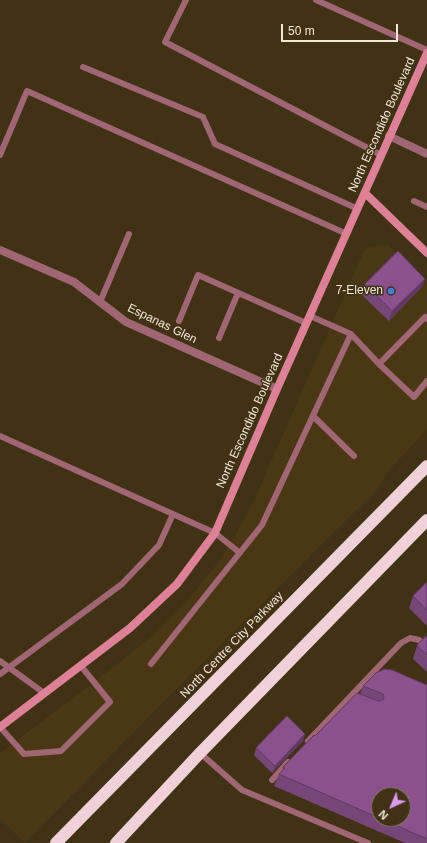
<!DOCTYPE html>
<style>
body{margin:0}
#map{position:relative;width:427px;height:843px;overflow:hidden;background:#403215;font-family:Helvetica,sans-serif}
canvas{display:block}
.north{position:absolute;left:371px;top:787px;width:40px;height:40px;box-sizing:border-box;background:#403215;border:1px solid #877b63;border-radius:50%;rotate:224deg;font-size:11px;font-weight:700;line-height:16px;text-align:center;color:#f1e8d8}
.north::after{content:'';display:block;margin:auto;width:14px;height:18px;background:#da9af6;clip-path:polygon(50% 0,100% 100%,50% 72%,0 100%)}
.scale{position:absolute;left:281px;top:24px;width:117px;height:18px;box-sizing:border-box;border:2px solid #f1e8d8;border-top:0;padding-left:5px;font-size:12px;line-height:14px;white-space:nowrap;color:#f1e8d8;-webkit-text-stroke:3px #403215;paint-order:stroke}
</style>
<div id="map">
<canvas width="427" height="843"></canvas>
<div class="north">N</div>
<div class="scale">50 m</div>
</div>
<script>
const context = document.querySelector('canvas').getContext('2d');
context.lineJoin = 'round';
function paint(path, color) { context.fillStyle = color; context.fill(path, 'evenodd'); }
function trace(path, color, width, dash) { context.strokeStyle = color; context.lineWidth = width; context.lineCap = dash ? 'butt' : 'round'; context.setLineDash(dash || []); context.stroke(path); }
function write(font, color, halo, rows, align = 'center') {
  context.font = font + ' Helvetica,sans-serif'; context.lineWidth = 3; context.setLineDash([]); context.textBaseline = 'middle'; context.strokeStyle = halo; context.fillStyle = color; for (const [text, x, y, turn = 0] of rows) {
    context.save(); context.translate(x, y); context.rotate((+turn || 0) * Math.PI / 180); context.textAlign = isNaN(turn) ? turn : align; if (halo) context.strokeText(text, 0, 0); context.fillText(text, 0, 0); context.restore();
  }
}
const built = new Path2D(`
 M387 244 427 282V429L391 468 376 491 188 677 25 843 0 819V753L124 659 153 635 186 602 217 564 234 538 255 498 363 253 368 247Z`);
const lane = new Path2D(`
 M186 0 165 42 381 155
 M316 0 427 50
 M83 67 203 117 215 144 358 209
 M0 155 27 91 347 234
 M414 201 427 207
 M100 302 129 234
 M179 321 198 275 306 323
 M351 334 379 364 414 397 427 381
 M219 338 238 293
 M379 364 425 317 427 319
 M313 416 354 456
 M0 436 215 533 240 553
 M0 661 44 693
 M151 664 262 525 351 334 310 316
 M0 674 122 584 159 545 173 514
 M0 727 24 754 61 751 110 702 81 666
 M308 741 401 643 410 638 419 640 425 645
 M200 753 242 790 368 843
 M272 780 288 762`);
const street = new Path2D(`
 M389 136 427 154
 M0 250 74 282 126 322 277 389`);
const secondary = new Path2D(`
 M365 193 427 253
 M0 727 130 628 177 584 215 533 277 389 427 53`);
const highway = new Path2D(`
 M56 843 427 466
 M116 843 200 753 427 520`);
const wall = new Path2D(`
 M425 279 421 288 389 321 361 294 365 284Z
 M427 582V626L409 608 413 596Z
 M427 637V672L413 659 417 646Z
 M427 685V843H405L274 786 279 774 282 771 283 767 315 736 360 694 363 686ZM379 795 403 819H379Z
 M305 734 303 741 272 773 254 755 256 748Z`);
const shadedWall = new Path2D(`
 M425 279 421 288 389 321 392 311Z
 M305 734 303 741 272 773 275 766Z`);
const building = new Path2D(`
 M398 251 425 279 392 311 365 284Z
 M427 582V610L413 596Z
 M426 636 427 637V655L417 646Z
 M385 669 392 670 427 685V839L382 819H403V795H379V818L279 774 285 768 283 767 314 735 315 736 357 693 378 701 383 700 384 696 383 694 363 686 376 673Z
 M287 716 305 734 275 766 256 748Z`);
const markers = [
 [391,291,4,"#3f7fe0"]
];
const streetNames = [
 ["North Escondido Boulevard",382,125,-66],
 ["Espanas Glen",162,324,26],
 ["North Escondido Boulevard",250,421,-66],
 ["North Centre City Parkway",232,645,-46]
];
const poiNames = [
 ["7-Eleven",383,291]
];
paint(built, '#4a3814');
trace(lane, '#a16673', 6);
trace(street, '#a16673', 8);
trace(secondary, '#de8196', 8);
trace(highway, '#efd1d7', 12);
paint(wall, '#774679');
paint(shadedWall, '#613963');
paint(building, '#8a518d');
trace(building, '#613963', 1);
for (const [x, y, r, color] of markers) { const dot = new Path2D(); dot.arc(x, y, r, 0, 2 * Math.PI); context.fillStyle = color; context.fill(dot); trace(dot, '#403215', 1.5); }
write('12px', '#f1e8d8', '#403215', streetNames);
write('12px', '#f1e8d8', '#403215', poiNames, 'right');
</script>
